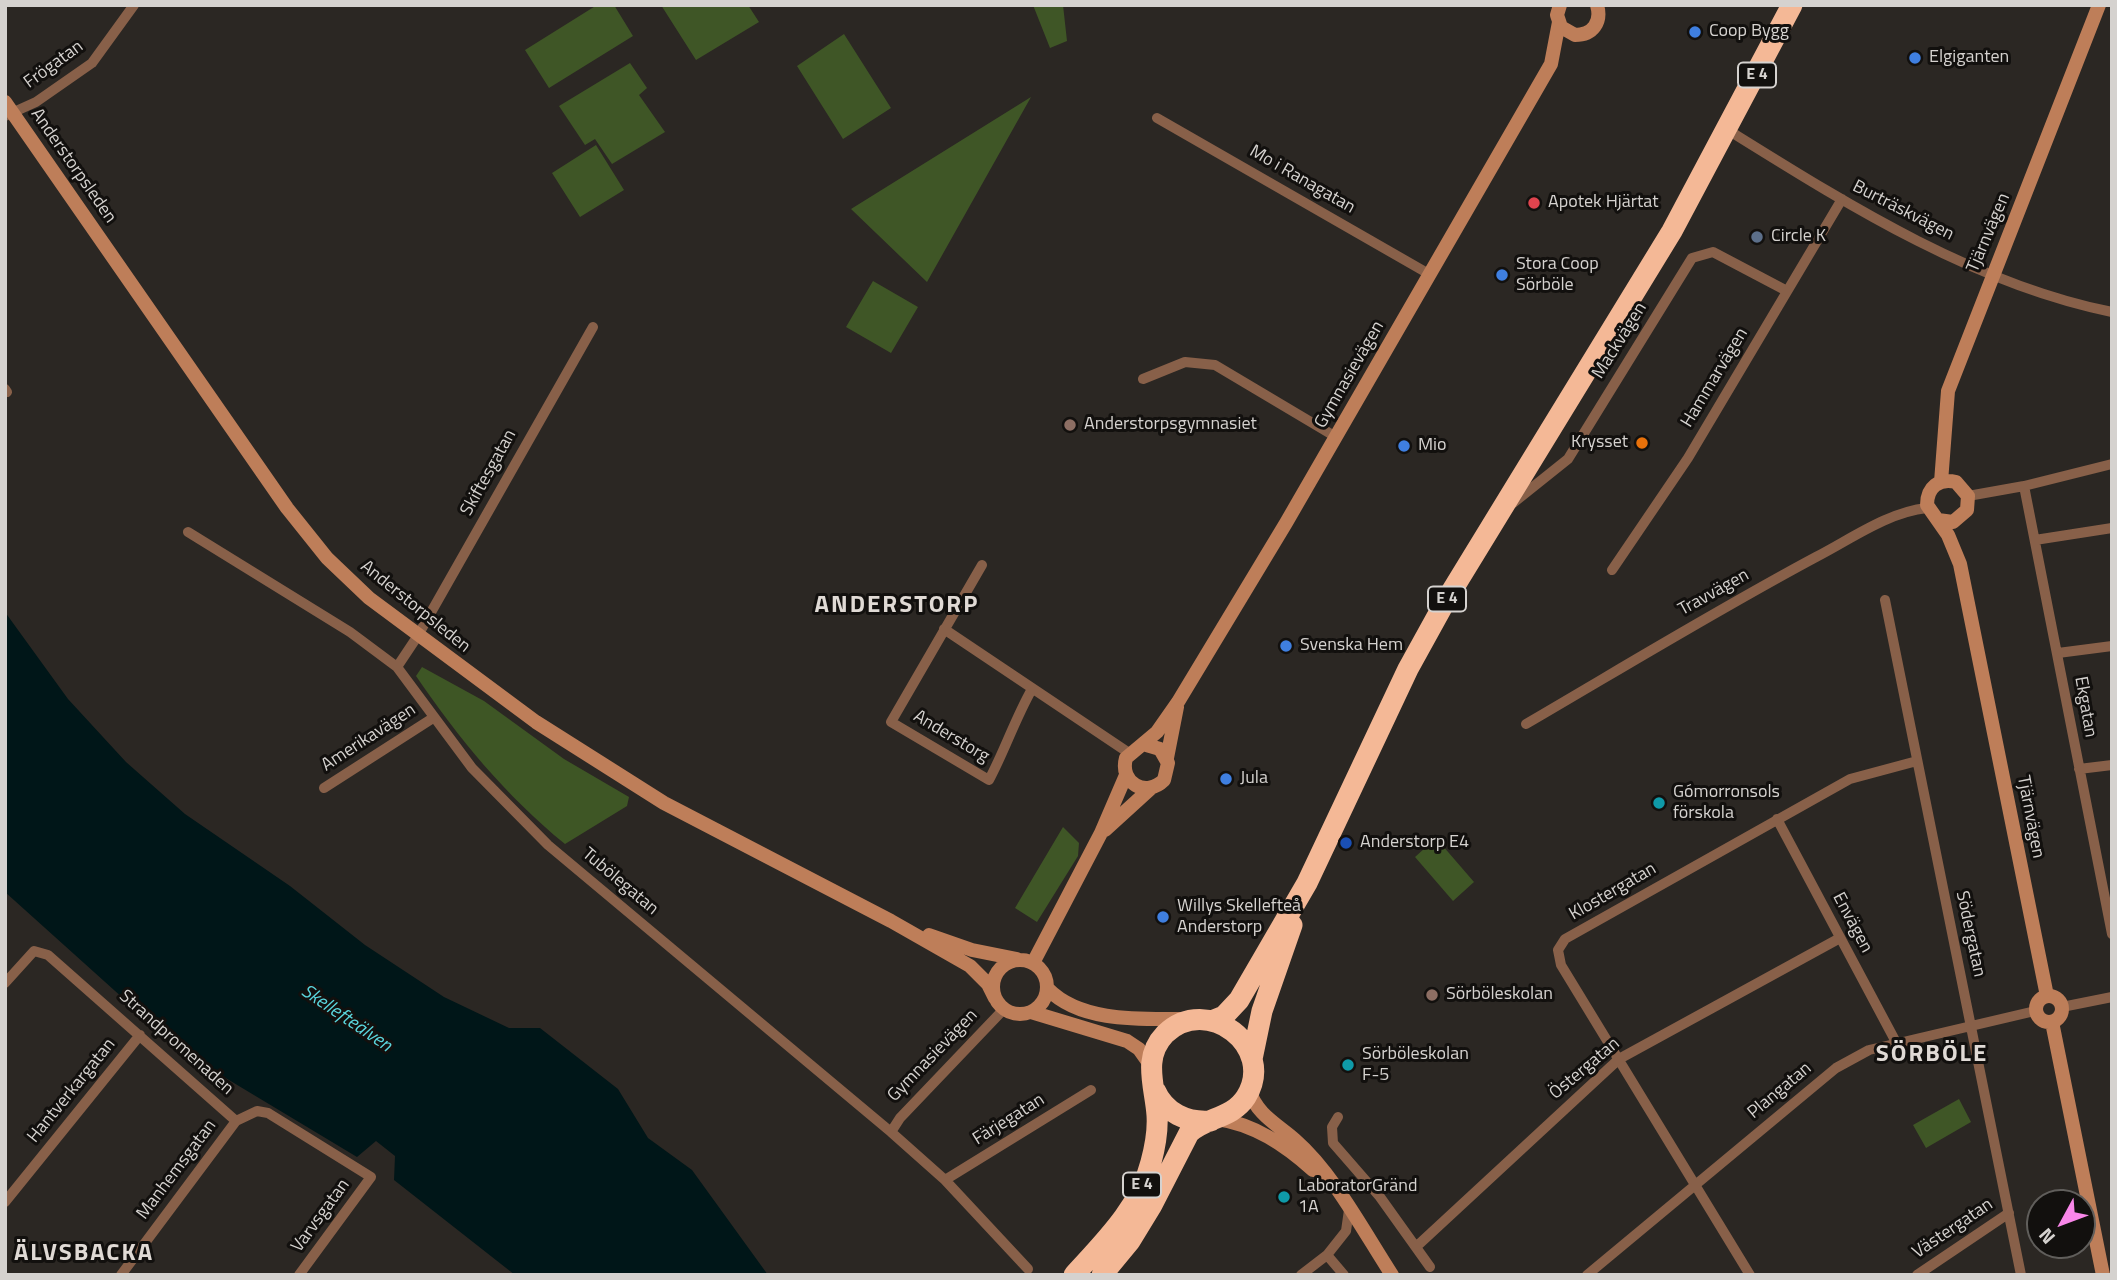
<!DOCTYPE html>
<meta charset="utf-8">
<style>
body{margin:0}
#map{position:relative;width:2117px;height:1280px;overflow:hidden;background:#2b2723;font-family:"Titillium Web",sans-serif}
canvas{display:block}
.frame{position:absolute;inset:0;border:7px solid #d5d2cf;pointer-events:none}
.north{position:absolute;left:2026px;top:1189px;width:70px;height:70px;box-sizing:border-box;background:#12100e;border:2px solid #605e5b;border-radius:50%;rotate:229deg;font-size:19px;font-weight:700;line-height:28px;text-align:center;color:#d5d2cf}
.north::after{content:'';display:block;margin:auto;width:24px;height:32px;background:#f987e9;clip-path:polygon(50% 0,100% 100%,50% 72%,0 100%)}
</style>
<div id="map">
<canvas width="2117" height="1280"></canvas>
<div class="frame"></div>
<div class="north">N</div>
</div>
<script>
const context = document.querySelector('canvas').getContext('2d');
context.lineJoin = 'round';
function paint(path, color) { context.fillStyle = color; context.fill(path, 'evenodd'); }
function trace(path, color, width, dash) { context.strokeStyle = color; context.lineWidth = width; context.lineCap = dash ? 'butt' : 'round'; context.setLineDash(dash || []); context.stroke(path); }
function write(font, color, halo, rows, align = 'center') {
  context.font = font + ' "Titillium Web",sans-serif'; context.lineWidth = 6; context.setLineDash([]); context.textBaseline = 'middle'; context.strokeStyle = halo; context.fillStyle = color; for (const [text, x, y, turn = 0] of rows) {
    context.save(); context.translate(x, y); context.rotate((+turn || 0) * Math.PI / 180); context.textAlign = isNaN(turn) ? turn : align; if (halo) context.strokeText(text, 0, 0); context.fillText(text, 0, 0); context.restore();
  }
}
const green = new Path2D(`
 M597 5H614L633 36 549 88 525 50Z
 M661 5H748L759 22 696 60Z
 M1033 5H1063L1067 41 1050 48Z
 M844 34 891 108 843 139 797 66Z
 M630 63 647 88 639 95 665 132 612 164 595 139 585 145 559 106Z
 M1031 97 927 282 851 209Z
 M596 145 624 190 580 217 552 173Z
 M873 281 918 307 891 353 846 327Z
 M1063 827 1079 843 1078 856 1037 922 1015 908Z
 M1436 838 1474 882 1453 901 1415 857Z
 M1959 1099 1971 1122 1926 1148 1913 1125Z`);
const forest = new Path2D(`
 M422 667 484 701 564 759 629 797 627 806 565 844C506 796 459 739 416 676Z`);
const water = new Path2D(`
 M5 612 68 699 126 762 185 814 290 886 365 945 444 997 509 1028H540L618 1089 648 1138 692 1170 768 1275H515L394 1180 395 1156 376 1141 357 1157 184 1053 5 892Z`);
const street = new Path2D(`
 M5 116 36 102 92 63 134 5
 M1157 118 1429 274
 M1728 130C1847 204 1973 284 2112 312
 M1143 379 1185 362 1215 365 1336 437
 M5 389 7 392
 M2024 486 2112 934
 M1968 496 2024 486 2112 464
 M1513 503 1568 459 1692 258 1713 252 1787 291
 M188 532 350 632 397 667 472 768 548 845 891 1132 945 1180 1028 1269
 M2035 540 2112 528
 M982 565 891 722 989 780C1005 750 1015 719 1032 689
 M1612 570 1688 458 1842 199
 M1885 600 2021 1275
 M944 629 1129 753
 M2058 653 2112 646
 M397 667 417 637 593 327
 M1526 724C1622 668 1717 610 1816 557 1851 539 1888 512 1927 508
 M2079 769 2112 765
 M324 788 433 718
 M1777 819 1897 1044
 M5 983 34 951 48 955 236 1121 257 1111 268 1113 371 1177 299 1275
 M2062 1007 2112 997
 M1338 1117 1332 1127 1333 1143 1380 1197 1430 1267
 M891 1132 900 1118 1004 1009
 M945 1180 1091 1090
 M5 1202 140 1035
 M1417 1246 1619 1059 1840 938
 M1327 1255 1346 1231 1349 1210
 M121 1275 236 1121
 M1301 1275 1327 1255 1344 1275
 M1587 1275 1836 1068 1869 1050 2035 1011
 M1750 1275 1561 965 1558 950 1565 939 1850 779 1917 761
 M1917 1275 2009 1213`);
const secondary = new Path2D(`
 M1560 5 1557 15 1561 27 1575 35C1593 35 1602 22 1597 5
 M5 102 287 508 327 558 369 598 536 722 664 803 891 921 970 966 988 984 995 998
 M1941 482 1948 391 2099 5
 M1938 520 1953 522 1967 510 1968 496 1956 482C1939 478 1927 487 1927 505L1948 535 1960 564 2047 996
 M1143 744 1160 749 1168 763 1164 780C1146 798 1119 783 1126 758L1157 732 1178 702 1286 523 1551 64 1559 22
 M1167 758 1177 707
 M1105 830 1150 789
 M929 935 972 950 1017 959
 M993 987a27 27 0 1 1 54 0a27 27 0 1 1-54 0Z
 M1033 963 1101 833 1126 775
 M1048 989C1081 1023 1143 1019 1186 1019
 M2036 1009a13 13 0 1 1 26 0a13 13 0 1 1-26 0Z
 M1031 1012 1127 1041 1139 1049 1151 1066
 M2052 1022 2103 1275
 M1249 1090C1257 1115 1277 1124 1295 1140 1333 1173 1364 1232 1392 1275
 M1217 1119C1254 1124 1285 1145 1313 1170`);
const highway = new Path2D(`
 M1214 1020 1224 1016 1239 1000 1307 883 1408 669 1445 602 1672 231 1792 5
 M1252 1059 1262 1011 1292 925
 M1155 1090C1165 1113 1187 1123 1211 1121
 M1074 1275C1104 1242 1140 1207 1151 1162 1155 1147 1158 1130 1157 1115 1155 1086 1142 1058 1165 1034 1207 993 1277 1047 1246 1097 1232 1119 1206 1117 1189 1133L1152 1205 1130 1241 1102 1275`);
const markers = [
 [1695,32,7,"#3f7fe0"],
 [1915,58,7,"#3f7fe0"],
 [1534,203,7,"#e0444e"],
 [1757,237,7,"#5c6f8a"],
 [1502,275,7,"#3f7fe0"],
 [1070,425,7,"#8d6e63"],
 [1642,443,7,"#e8710a"],
 [1404,446,7,"#3f7fe0"],
 [1286,646,7,"#3f7fe0"],
 [1226,779,7,"#3f7fe0"],
 [1659,803,7,"#0f9aa8"],
 [1346,843,7,"#1a4fb4"],
 [1163,917,7,"#3f7fe0"],
 [1432,995,7,"#8d6e63"],
 [1348,1065,7,"#0f9aa8"],
 [1284,1197,7,"#0f9aa8"]
];
const shields = [
 [1757,75,38],
 [1447,599,38],
 [1142,1185,38]
];
const shieldNames = [
 ["E 4",1757,75],
 ["E 4",1447,599],
 ["E 4",1142,1185]
];
const poiNames = [
 ["Coop Bygg",1709,32],
 ["Elgiganten",1929,58],
 ["Apotek Hjärtat",1548,203],
 ["Circle K",1771,237],
 ["Stora Coop",1516,265],
 ["Sörböle",1516,286],
 ["Anderstorpsgymnasiet",1084,425],
 ["Krysset",1628,443,"right"],
 ["Mio",1418,446],
 ["Svenska Hem",1300,646],
 ["Jula",1240,779],
 ["Gómorronsols",1673,793],
 ["förskola",1673,814],
 ["Anderstorp E4",1360,843],
 ["Willys Skellefteå",1177,907],
 ["Anderstorp",1177,928],
 ["Sörböleskolan",1446,995],
 ["Sörböleskolan",1362,1055],
 ["F-5",1362,1076],
 ["LaboratorGränd",1298,1187],
 ["1A",1298,1208]
];
const streetNames = [
 ["Frögatan",54,65,-36],
 ["Anderstorpsleden",73,166,55],
 ["Mo i Ranagatan",1302,180,30],
 ["Burträskvägen",1903,211,27],
 ["Tjärnvägen",1989,233,-67],
 ["Mackvägen",1620,341,-58],
 ["Gymnasievägen",1350,375,-60],
 ["Hammarvägen",1715,378,-59],
 ["Skiftesgatan",489,473,-61],
 ["Travvägen",1714,593,-29],
 ["Anderstorpsleden",415,607,39],
 ["Ekgatan",2085,707,80],
 ["Anderstorg",951,737,31],
 ["Amerikavägen",369,738,-33],
 ["Tjärnvägen",2030,817,79],
 ["Tubölegatan",620,882,40],
 ["Klostergatan",1613,892,-30],
 ["Envägen",1852,923,62],
 ["Södergatan",1970,934,78],
 ["Strandpromenaden",176,1043,42],
 ["Gymnasievägen",933,1056,-46],
 ["Östergatan",1585,1069,-40],
 ["Hantverkargatan",72,1091,-51],
 ["Plangatan",1780,1091,-40],
 ["Färjegatan",1009,1120,-32],
 ["Manhemsgatan",177,1170,-53],
 ["Varvsgatan",321,1216,-54],
 ["Västergatan",1953,1229,-34]
];
const waterNames = [
 ["Skellefteälven",346,1019,34]
];
const districtNames = [
 ["ANDERSTORP",897,606],
 ["SÖRBÖLE",1932,1055],
 ["ÄLVSBACKA",84,1254]
];
paint(green, '#3f5626');
paint(forest, '#3e5625');
paint(water, '#001618');
trace(street, '#886049', 10);
trace(secondary, '#be7e59', 14);
trace(highway, '#f4b896', 21);
for (const [x, y, r, color] of markers) { const dot = new Path2D(); dot.arc(x, y, r, 0, 2 * Math.PI); context.fillStyle = color; context.fill(dot); trace(dot, '#12100e', 2.5); }
for (const [x, y, w] of shields) { const box = new Path2D(); box.roundRect(x - w / 2, y - 12.5, w, 25, 5); context.fillStyle = '#12100e'; context.fill(box); trace(box, '#d5d2cf', 2); }
write('bold 16px', '#d5d2cf', null, shieldNames);
write('18px', '#d5d2cf', '#12100e', poiNames, 'left');
write('18px', '#d5d2cf', '#12100e', streetNames);
write('italic 19px', '#5ad6dd', '#12100e', waterNames);
context.letterSpacing = '2px';
write('bold 24px', '#e0dad5', '#12100e', districtNames);
context.letterSpacing = '0px';
</script>
